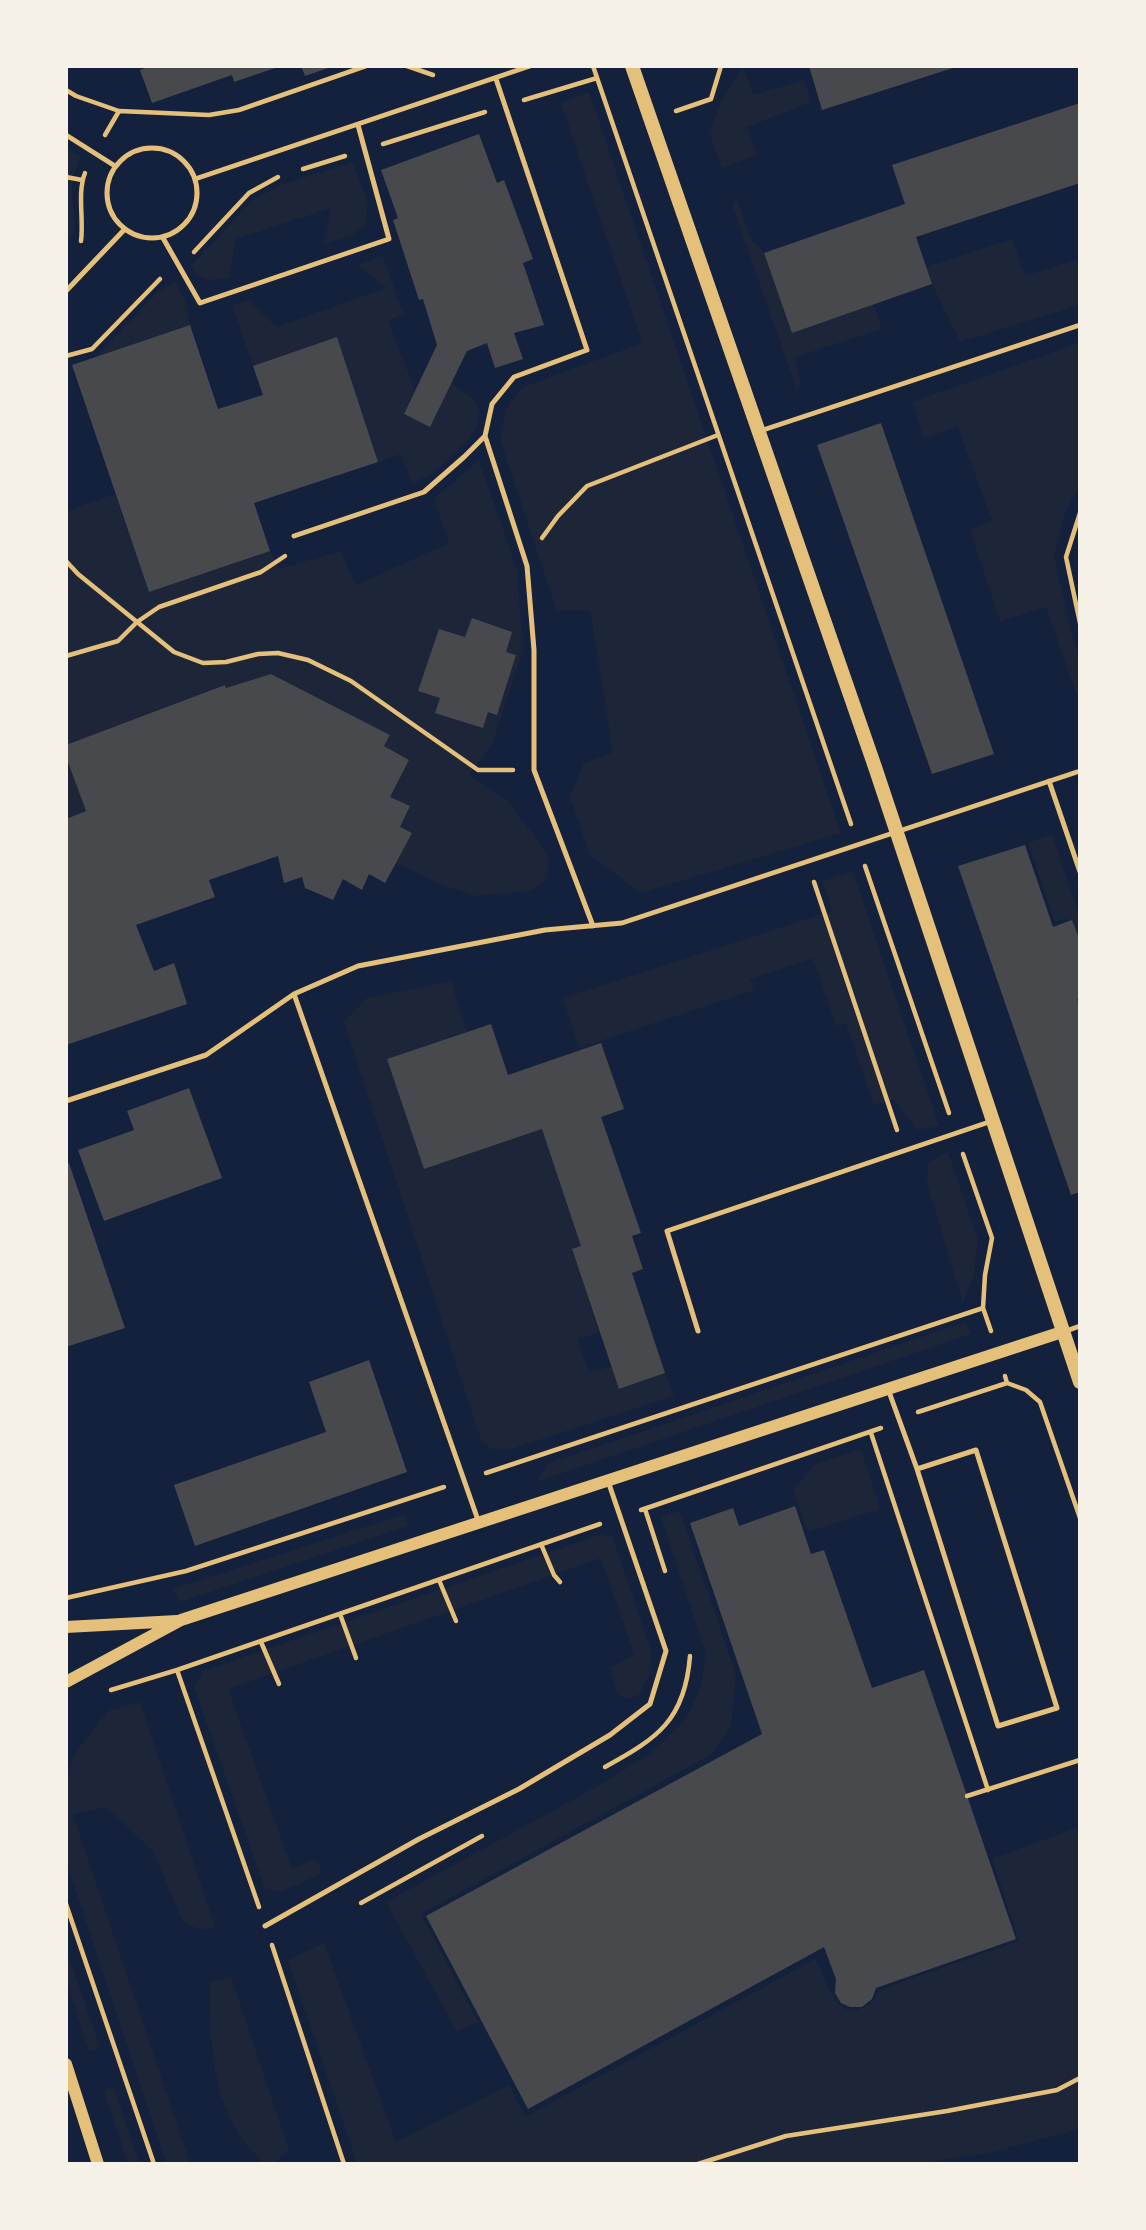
<!DOCTYPE html>
<style>
body{margin:0}
#map{position:relative;width:1146px;height:2230px;overflow:hidden;background:#14213d;font-family:"PT Sans Narrow",sans-serif}
canvas{display:block}
.frame{position:absolute;inset:0;border:68px solid #f6f1e7;pointer-events:none}
</style>
<div id="map">
<canvas width="1146" height="2230"></canvas>
<div class="frame"></div>
</div>
<script>
const context = document.querySelector('canvas').getContext('2d');
context.lineJoin = 'round';
function paint(path, color) { context.fillStyle = color; context.fill(path, 'evenodd'); }
function trace(path, color, width, dash) { context.strokeStyle = color; context.lineWidth = width; context.lineCap = dash ? 'butt' : 'round'; context.setLineDash(dash || []); context.stroke(path); }
const green = new Path2D(`
 M743 67 753 95 804 80 811 102 747 127 757 155 722 168 709 132 723 98Z
 M589 92 841 833 641 893 590 855 570 797 584 763 613 753 590 610 557 611 500 439 506 409 521 388 642 343 561 103Z
 M67 148 80 156C78 163 74 171 73 178 69 201 81 225 67 245Z
 M353 162 368 204 365 225 351 236 324 244 331 208 236 239 229 278C212 280 200 283 191 266L254 199 281 185Z
 M737 201 752 241 764 253 792 332 873 304 882 329 795 357 801 385 796 388 732 204Z
 M1012 239 1025 276 1079 259V305L960 342 932 284 926 267Z
 M383 256 403 314 388 321 415 390 404 414 430 427 451 383 471 397 480 410C479 417 478 426 474 432 464 448 430 478 412 484L401 454 378 462 337 338 253 366 232 305 248 300 277 327 386 288 358 265Z
 M175 281 185 300 190 325 96 357 159 291Z
 M1079 343V488L1065 512 1054 556 1072 635 1079 657V702L1046 607 1000 621 970 530 992 521 958 427 924 438 912 402Z
 M479 460 517 570 523 651 492 744 469 775 507 801 538 840 549 860 546 879 531 891 476 896 437 883 396 863 400 827 410 806 390 797 409 760 384 746 390 735 271 674 226 688 225 685 67 745V511L115 494 149 592 270 551 279 569 341 551 356 585 449 543 434 499Z
 M66 757 86 811 66 819Z
 M1052 834 1079 915V960L1066 918 1055 922 1028 843Z
 M853 871 939 1126 917 1130 894 1099 874 1105 846 1023 836 1026 813 958 750 979 754 990 579 1048 563 998 832 911 823 881Z
 M451 981 467 1032 387 1059 424 1169 542 1129 581 1246 572 1250 599 1332 578 1340 589 1373 612 1366 620 1389 665 1373 674 1396 508 1450 491 1449 481 1440 344 1022 367 998Z
 M948 1152 978 1240 974 1274 963 1303 927 1183 928 1163Z
 M966 1322 971 1334 536 1482 549 1463Z
 M861 1449 880 1509 808 1532 793 1489 816 1464Z
 M680 1511 736 1675 731 1727 712 1754 421 1914 478 2022 457 2032 386 1902 596 1787 650 1754 686 1719 700 1689 706 1654 661 1517Z
 M405 1514 408 1526 180 1602 173 1589Z
 M602 1534 613 1538 652 1654 649 1676 639 1695 626 1699 617 1692 610 1668 634 1655 601 1558 228 1689 292 1869 313 1859 320 1864V1874L281 1892 265 1889 194 1687 203 1671Z
 M140 1702 215 1927 201 1930 183 1922 153 1851 106 1807 73 1815 190 2163H166L67 1864V1779L74 1754 108 1711Z
 M1079 1827V2129L989 2153 916 2164 357 2163 288 1960 324 1943 396 2142 509 2085 525 2117 815 1959C821 1971 830 1995 839 2004 854 2019 873 2005 879 1990L1019 1941 992 1859Z
 M66 1949 100 2047 89 2052 67 1982Z
 M231 1977 289 2150 275 2163H263C255 2153 244 2143 238 2133 211 2089 209 2032 210 1982Z
 M114 2088 139 2163H128L104 2091Z`);
const building = new Path2D(`
 M150 66H278V67L234 82 232 75 152 103 140 70Z
 M301 66H331V67L305 76Z
 M809 66H955L956 67 822 110Z
 M1080 103V183L916 237 932 284 792 333 764 253 905 204 892 165Z
 M479 134 497 183 504 180 533 259 523 263 544 325 514 333 523 359 495 368 487 343 467 351 430 427 404 414 437 345 423 299 419 300 393 220 398 218 381 170Z
 M190 325 218 409 263 395 253 366 337 337 378 462 254 503 270 551 149 592 72 365Z
 M881 423 994 754 932 774 817 445Z
 M472 618 512 632 506 652 516 655 497 715 488 712 483 728 435 713 440 698 418 691 439 629 465 637Z
 M271 674 390 735 384 746 409 760 390 797 410 806 400 827 412 833 396 863 385 883 369 874 362 890 343 879 333 900 305 888 302 877 284 883 278 856 209 880 215 897 136 925 154 971 174 963 187 1004 66 1045V819L86 811 66 757V745L225 685 226 688Z
 M1025 845 1053 927 1072 920 1080 941V998L1077 999 1080 1008V1192L1071 1195 958 866Z
 M491 1024 508 1075 601 1043 624 1109 601 1117 641 1233 632 1236 643 1269 632 1273 665 1373 619 1389 572 1249 581 1246 542 1129 424 1169 387 1059Z
 M189 1088 222 1178 104 1221 78 1150 134 1130 127 1111Z
 M69 1163 125 1328 66 1347V1164Z
 M369 1360 407 1472 195 1546 174 1485 326 1432 309 1382Z
 M795 1506 811 1554 824 1550 872 1688 924 1670 1016 1939 876 1988 872 1999 862 2007H850L841 2003 835 1993 836 1979 824 1947 528 2109 426 1916 762 1734 690 1523 733 1508 739 1526Z`);
const path = new Path2D(`
 M407 66 433 75
 M593 66 851 824
 M66 90 76 96 119 111 209 115 239 110 366 66
 M524 100 597 78
 M676 111 711 99 721 66
 M105 135 119 111
 M383 144 485 112
 M303 169 345 156
 M66 177 82 180
 M81 241C84 219 77 193 85 173
 M194 252 249 193 278 177
 M66 356 92 349 160 279
 M1080 513 1066 557 1080 623
 M542 538 558 516 587 486 718 435
 M66 561 78 574 174 652 203 663 226 662 258 654 278 653 308 660 351 681 478 770H513
 M66 656 118 641 137 622 159 607 261 572 285 556
 M865 866 949 1113
 M814 882 897 1130
 M963 1154 992 1238 985 1275 983 1308 991 1331
 M1005 1376 1007 1383 1026 1390 1040 1402 1080 1518
 M918 1412 1007 1383
 M871 1433 988 1790
 M486 1473 983 1308
 M645 1509 665 1571
 M641 1510 881 1428
 M541 1544 554 1575 560 1582
 M439 1580 456 1621
 M66 1598 186 1571 444 1487
 M340 1614 356 1658
 M261 1642 279 1684
 M177 1670 259 1907
 M111 1690 177 1670 600 1524
 M605 1767C658 1738 685 1720 690 1656
 M967 1796 1080 1760
 M361 1903 482 1836
 M66 1904 154 2164
 M272 1945 344 2164
 M698 2164 786 2136 947 2111 1057 2090 1080 2078`);
const service = new Path2D(`
 M496 79 587 350 514 377 492 404 485 436 527 566 534 650V770L593 926
 M66 135 115 166
 M107 193a45 45 0 1 1 90 0a45 45 0 1 1-90 0Z
 M195 179 530 66
 M163 238 200 303 389 239 358 125
 M66 291 124 230
 M760 431 1080 325
 M294 536 424 492 464 457 485 436
 M1049 781 1080 872
 M294 994 479 1523
 M66 1101 206 1055 294 994 358 966 545 930 622 923 1080 771
 M698 1331 667 1231 992 1121
 M1066 1331 1080 1326
 M888 1389 917 1469 998 1726 1057 1708 976 1450 917 1469
 M265 1926 419 1839 519 1789 610 1735 650 1704 666 1651 608 1481`);
const tertiary = new Path2D(`
 M66 1627 177 1621
 M66 1682 181 1620 1062 1332
 M66 2064 98 2164`);
const secondary = new Path2D(`
 M632 66 875 767 1080 1382`);
paint(green, '#1d2539');
paint(building, '#48494c');
trace(path, '#e5c07b', 4.5);
trace(service, '#e5c07b', 5);
trace(tertiary, '#e5c07b', 12);
trace(secondary, '#e5c07b', 14);
</script>
